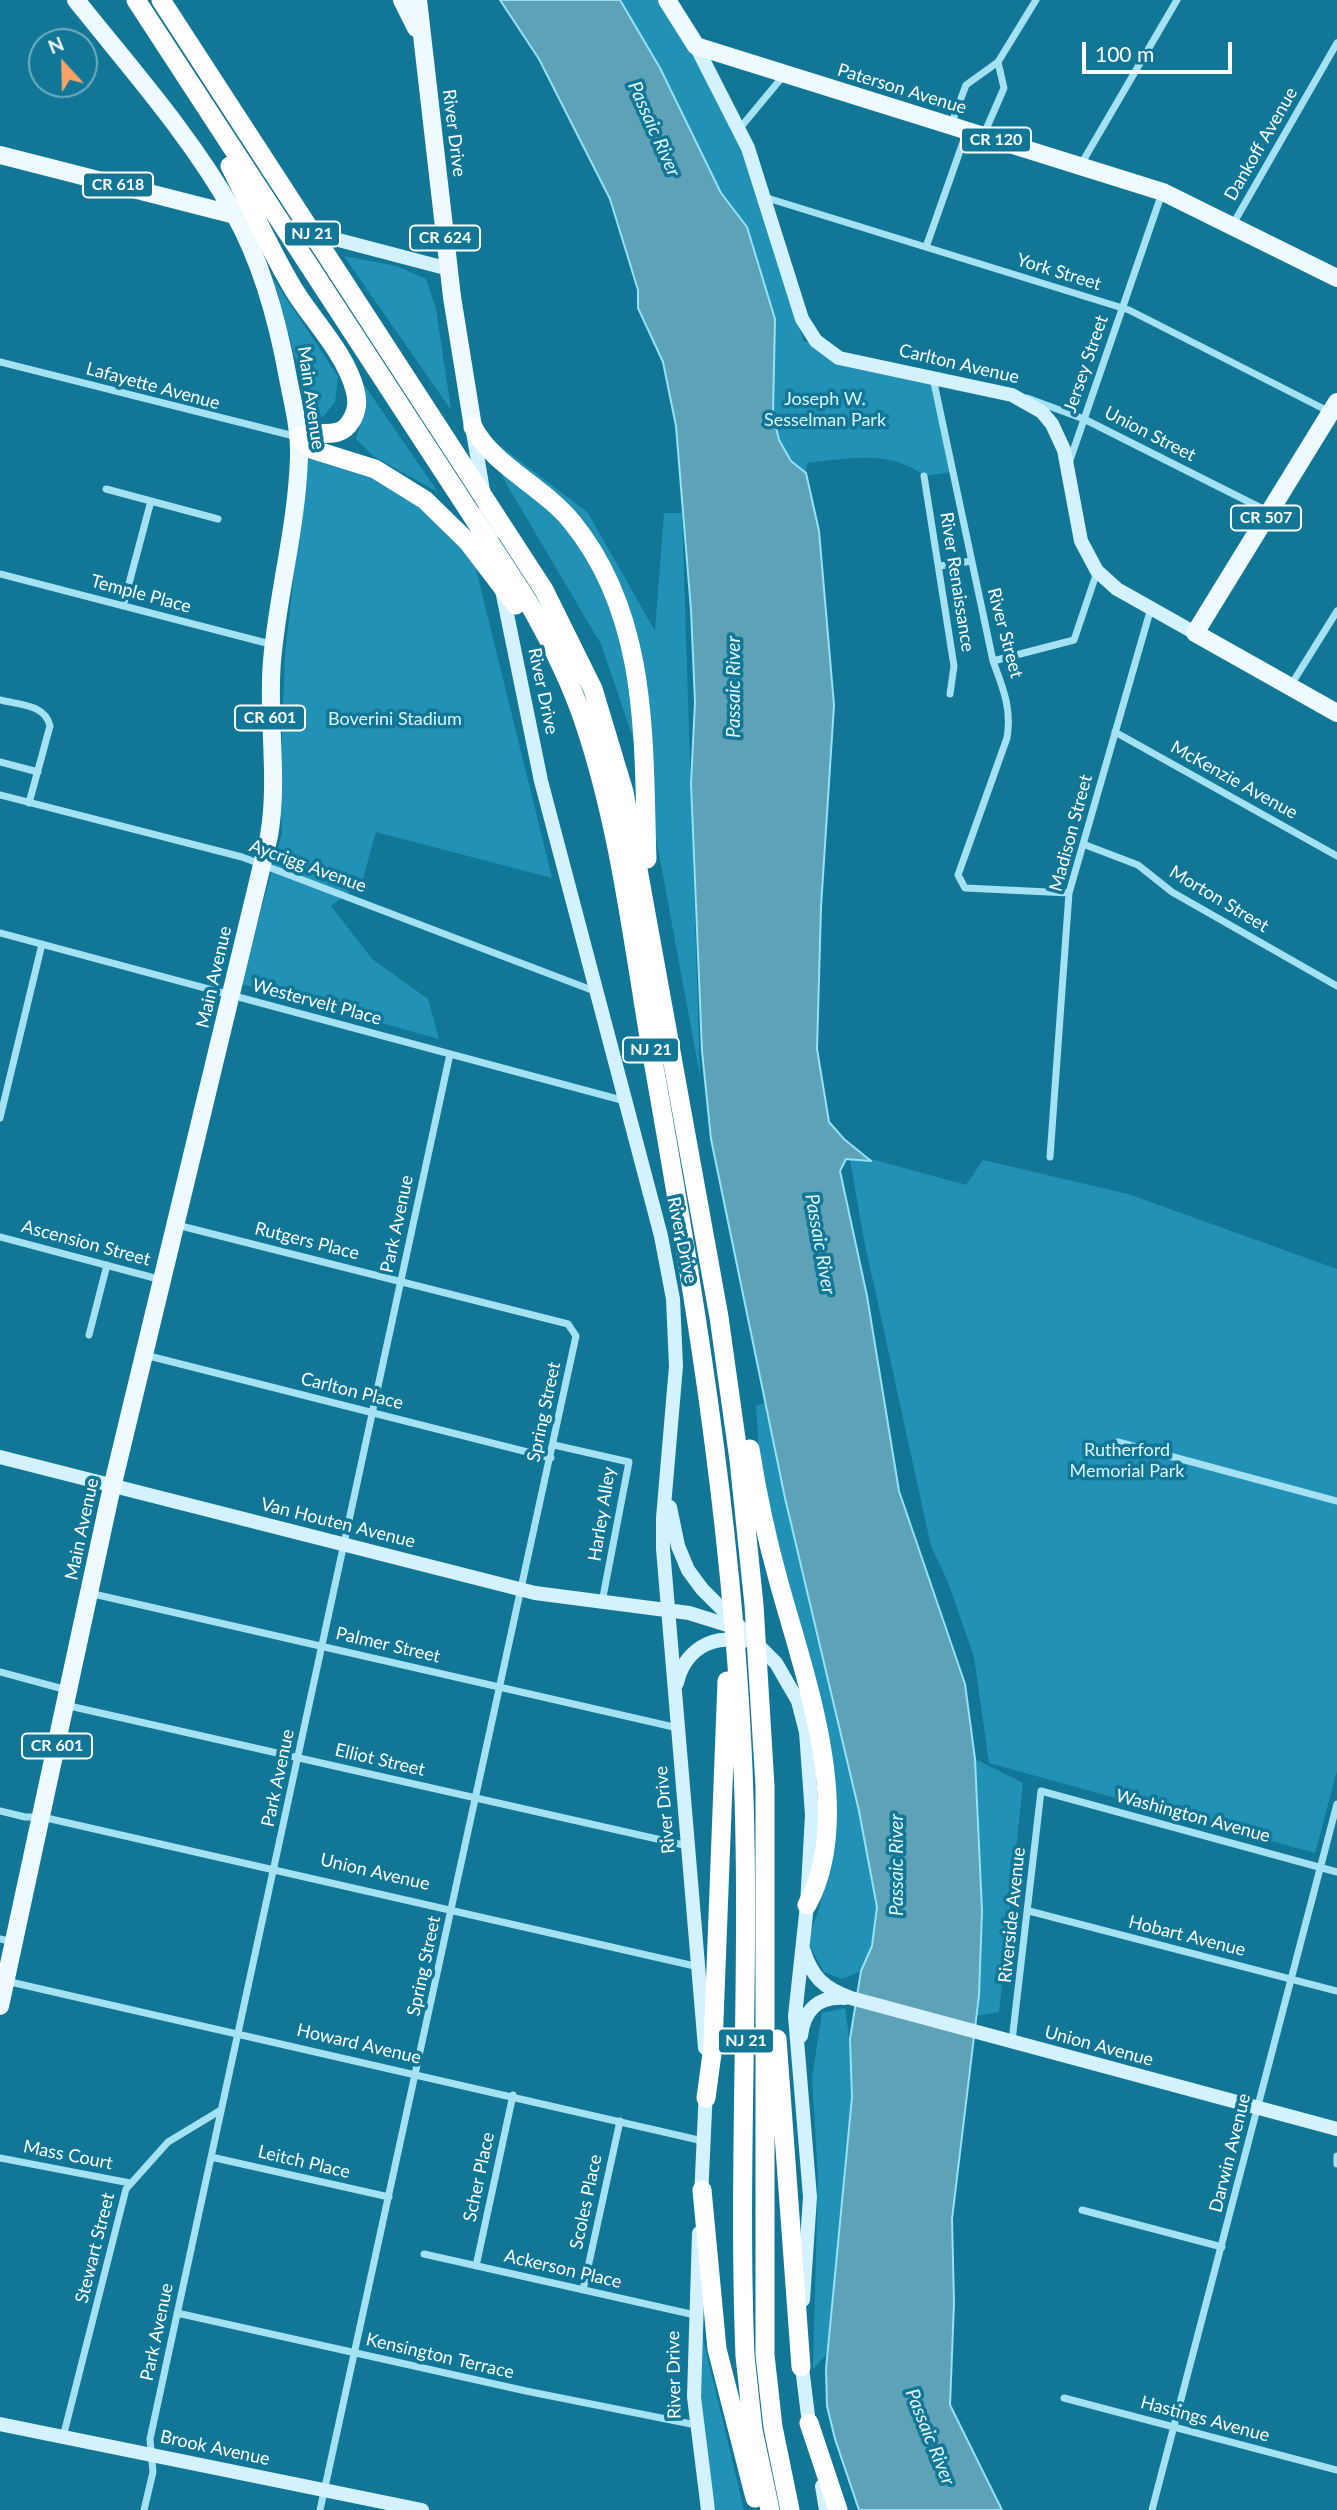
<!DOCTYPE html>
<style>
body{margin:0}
#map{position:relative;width:1337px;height:2510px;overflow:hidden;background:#127797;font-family:Lato,sans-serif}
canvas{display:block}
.north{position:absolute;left:28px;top:28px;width:70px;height:70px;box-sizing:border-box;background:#127797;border:2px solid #71adc1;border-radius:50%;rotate:338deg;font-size:19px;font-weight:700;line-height:28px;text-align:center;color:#fff}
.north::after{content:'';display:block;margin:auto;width:24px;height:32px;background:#ffa265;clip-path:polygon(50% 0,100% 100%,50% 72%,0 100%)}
.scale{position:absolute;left:1082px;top:42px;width:150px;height:32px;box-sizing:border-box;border:4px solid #fff;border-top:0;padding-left:9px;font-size:21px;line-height:24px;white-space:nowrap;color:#fff;-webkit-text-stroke:5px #127797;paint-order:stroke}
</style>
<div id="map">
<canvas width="1337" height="2510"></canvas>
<div class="north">N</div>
<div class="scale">100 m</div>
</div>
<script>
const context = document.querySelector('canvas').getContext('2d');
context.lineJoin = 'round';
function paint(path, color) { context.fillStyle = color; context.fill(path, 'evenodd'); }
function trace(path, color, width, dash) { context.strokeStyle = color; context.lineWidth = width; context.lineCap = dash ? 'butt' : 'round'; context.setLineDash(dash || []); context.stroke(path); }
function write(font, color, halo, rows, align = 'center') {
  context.font = font + ' Lato,sans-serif'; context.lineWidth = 7; context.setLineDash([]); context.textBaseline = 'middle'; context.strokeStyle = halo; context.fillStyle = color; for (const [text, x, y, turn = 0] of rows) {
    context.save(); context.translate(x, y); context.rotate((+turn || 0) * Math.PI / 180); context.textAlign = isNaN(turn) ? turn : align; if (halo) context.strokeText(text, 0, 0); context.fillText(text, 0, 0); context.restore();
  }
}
const green = new Path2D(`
 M620 0H657L713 84 751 169 804 342 816 341 826 351 933 377 952 472 924 476C891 449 846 459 807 463L806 473 791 461 779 440 773 414 775 319 737 212 721 193 660 68Z
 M344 256 396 266 426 279 436 309 451 410Z
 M274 280 338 376 335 402 323 417 311 415Z
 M360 379 438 492 373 456 356 439 364 411Z
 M482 432 588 513 655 631 664 513H682L700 1076 643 767 601 644 507 485Z
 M307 456 354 464 429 508 474 561 552 878 376 832 362 882 331 906 372 959 428 999 439 1039 241 984 282 833 280 785 285 655Z
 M849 1153 966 1185 983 1160 1128 1194 1337 1269V1771L1315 1853 989 1763 974 1657 948 1582 931 1546 863 1235Z
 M766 1403 859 1811 877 1907 872 1947 861 1971 842 1979 824 1972 807 1941 819 1909 829 1858 780 1561 761 1476 756 1406Z
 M975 1759 1023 1783 999 2012 976 2016 982 1911Z
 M845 2008C863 2121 840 2241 827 2354L813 2369 818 2178 812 2078 822 2013Z
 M701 2330 744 2510H716C703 2456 696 2385 701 2330Z`);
const water = new Path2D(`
 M500 0H620L660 68 721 193 747 227 775 319 773 414 779 440 791 461 806 473 819 531 834 705 821 907 817 1049 829 1122 844 1139 871 1161 846 1159 840 1171 867 1296 899 1491 965 1684 975 1759 982 1911 979 1995 952 2219 954 2303 950 2405 1002 2510H859L835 2439 827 2406 826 2369 852 2097 850 2039 861 1971 872 1946 877 1907 859 1811 785 1498 711 1139 702 1051 691 783 695 702 691 610 676 426 663 362 638 308V290L610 199 539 59Z`);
const street = new Path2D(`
 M951 125 966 85 998 62 1036 0
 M740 128 784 75
 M984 134 1004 88 998 62
 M1080 166 1177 0
 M764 197 1129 310 1330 412
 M1233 224 1337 43
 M926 247 967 131
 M0 362 298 437
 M933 378 993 661C1003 688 1012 709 1007 738L958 875 965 888 1069 893
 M1027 398 1084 419 1269 512
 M1069 463 1162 193
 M924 476 954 666 950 694
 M106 489 218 519
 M940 566 971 561
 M0 574 274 645
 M123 606 151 501
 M993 661 1074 640 1097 572
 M1291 685 1337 611
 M0 700C19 705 45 704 50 726L29 803
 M1115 732 1337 856
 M0 762 38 772
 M0 795 242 857 597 992
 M1083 844 1138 865 1172 892 1337 986
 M0 933 625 1101
 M0 1118 42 944
 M1050 1157 1069 893 1151 608
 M177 1225 568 1324 576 1336 320 2510
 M0 1237 162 1280
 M89 1335 107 1265
 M145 1355 551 1458
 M1118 1442 1337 1501
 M554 1445 629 1462 602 1602
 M89 1593 678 1728
 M0 1672 67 1690
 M65 1705 688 1846
 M0 1811 25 1817H42L699 1967
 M1029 1911 1337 1991
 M0 1939 14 1942
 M6 1981 703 2141
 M1012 2041 1041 1791 1337 1872
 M1337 2156V2164
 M211 2157 389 2197
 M0 2158 130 2183
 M1082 2210 1222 2247
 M424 2254 695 2315
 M476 2266 513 2095
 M583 2290 620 2121
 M177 2313 526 2391 696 2425
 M1064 2398 1337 2470
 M63 2437 126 2189 168 2142 221 2110
 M144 2510 153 2472 150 2439 450 1054
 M1152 2510 1337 1804`);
const secondary = new Path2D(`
 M696 46 748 148 802 319 816 341 839 358 1012 395 1042 412 1052 424 1064 450 1081 541 1097 571 1117 589 1195 633
 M308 232 449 269
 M473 432 492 543
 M502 590 541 781 661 1236 673 1299 676 1366 663 1518V1549L705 2048
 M0 1457 535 1593 689 1613 734 1627
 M670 1507 678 1546 688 1570 702 1589 776 1663 798 1701 806 1732 812 1815 807 1905 795 2016 810 2197 803 2300
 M677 1683C684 1652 711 1633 742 1642
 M803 1949C812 1977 823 1988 851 1998L1337 2129
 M801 2036C804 2010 818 1996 845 1998
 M701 2198 706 2089
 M699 2233 694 2397 708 2510
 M801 2359 810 2432
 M0 2424 422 2510
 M822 2486 826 2510`);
const primary = new Path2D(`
 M402 0 416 28
 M418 0 452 297 473 427
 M667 0 696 46 1163 192 1337 278
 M0 155 235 215
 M1337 402 1195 633 1337 713
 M0 2006 109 1500 269 836C279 778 267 719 272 661 278 592 297 526 299 457 300 430 293 404 288 378 278 322 262 263 234 213 191 136 131 69 76 0`);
const highway = new Path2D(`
 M136 0 527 600C549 639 570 679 584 722 620 828 633 944 652 1055 693 1285 731 1514 742 1747 752 1950 737 2154 745 2356L753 2430 770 2510
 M161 0 544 590 593 689 624 792 719 1317 739 1460 754 1605 765 1786V2355L773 2427 790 2510
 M230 166C251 207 270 250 294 290 313 321 346 354 355 390 358 400 357 412 351 421 338 443 316 427 299 437L311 449 375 469 425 500 468 542 516 605
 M473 427C492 465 544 487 572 522 650 618 643 742 647 859
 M750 1449C757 1493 766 1536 778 1579 803 1672 857 1813 807 1905
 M777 2039 801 2367
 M706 2098 713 2046 727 1681
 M702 2190 717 2349 755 2498
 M809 2423 838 2510`);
const shields = [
 [996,140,70],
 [118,185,70],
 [312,234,56],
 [445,238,70],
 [1266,518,70],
 [270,718,70],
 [651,1050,56],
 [57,1746,70],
 [746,2041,56]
];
const shieldNames = [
 ["CR 120",996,140],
 ["CR 618",118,185],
 ["NJ 21",312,234],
 ["CR 624",445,238],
 ["CR 507",1266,518],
 ["CR 601",270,718],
 ["NJ 21",651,1050],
 ["CR 601",57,1746],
 ["NJ 21",746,2041]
];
const streetNames = [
 ["Paterson Avenue",902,89,17],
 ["River Drive",454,133,83],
 ["Dankoff Avenue",1261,144,-60],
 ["York Street",1059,272,17],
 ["Carlton Avenue",959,364,13],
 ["Jersey Street",1086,364,-71],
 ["Lafayette Avenue",153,386,15],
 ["Main Avenue",311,398,82],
 ["Union Street",1150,434,27],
 ["River Renaissance",957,582,81],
 ["Temple Place",141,594,15],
 ["River Street",1005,633,75],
 ["River Drive",543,691,78],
 ["McKenzie Avenue",1234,780,29],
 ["Madison Street",1071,833,-75],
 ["Aycrigg Avenue",308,866,20],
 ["Morton Street",1219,899,31],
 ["Main Avenue",214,977,-77],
 ["Westervelt Place",317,1002,15],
 ["Park Avenue",397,1224,-78],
 ["River Drive",682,1240,78],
 ["Rutgers Place",307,1241,14],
 ["Ascension Street",86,1243,15],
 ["Carlton Place",352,1391,14],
 ["Spring Street",544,1412,-78],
 ["Harley Alley",602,1514,-81],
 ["Van Houten Avenue",338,1523,14],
 ["Main Avenue",82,1529,-78],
 ["Palmer Street",388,1645,13],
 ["Elliot Street",380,1760,13],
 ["Park Avenue",278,1778,-78],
 ["River Drive",665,1810,-95],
 ["Washington Avenue",1193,1816,15],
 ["Union Avenue",375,1872,13],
 ["Riverside Avenue",1012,1915,-84],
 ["Hobart Avenue",1187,1936,14],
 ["Spring Street",424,1966,-78],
 ["Howard Avenue",359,2044,13],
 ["Union Avenue",1099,2046,15],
 ["Darwin Avenue",1230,2153,-76],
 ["Mass Court",68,2155,11],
 ["Leitch Place",304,2162,13],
 ["Scher Place",479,2177,-78],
 ["Scoles Place",586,2202,-78],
 ["Stewart Street",95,2248,-76],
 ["Ackerson Place",563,2269,13],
 ["Park Avenue",157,2332,-78],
 ["Kensington Terrace",440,2356,13],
 ["River Drive",674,2375,-91],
 ["Hastings Avenue",1205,2419,15],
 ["Brook Avenue",215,2448,12]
];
const parkNames = [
 ["Joseph W.",825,399],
 ["Sesselman Park",825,420],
 ["Boverini Stadium",395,719],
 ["Rutherford",1127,1450],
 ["Memorial Park",1127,1471]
];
const waterNames = [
 ["Passaic River",654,129,66],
 ["Passaic River",734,687,-90],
 ["Passaic River",820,1244,80],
 ["Passaic River",897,1865,-90],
 ["Passaic River",930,2437,68]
];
paint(green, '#2192b5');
paint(water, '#5ea2b7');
trace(water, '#95e1f6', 2);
trace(street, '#a3e1f3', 7);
trace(secondary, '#d3f2fd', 14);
trace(primary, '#effaff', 18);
trace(highway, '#fff', 19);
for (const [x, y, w] of shields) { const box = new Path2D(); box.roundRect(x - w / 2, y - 12.5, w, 25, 5); context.fillStyle = '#127797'; context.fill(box); trace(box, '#fff', 2); }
write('bold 16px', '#fff', null, shieldNames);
write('18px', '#fff', '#127797', streetNames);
write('18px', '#dbf6fe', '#127797', parkNames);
write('italic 19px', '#dff6fd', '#127797', waterNames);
</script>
